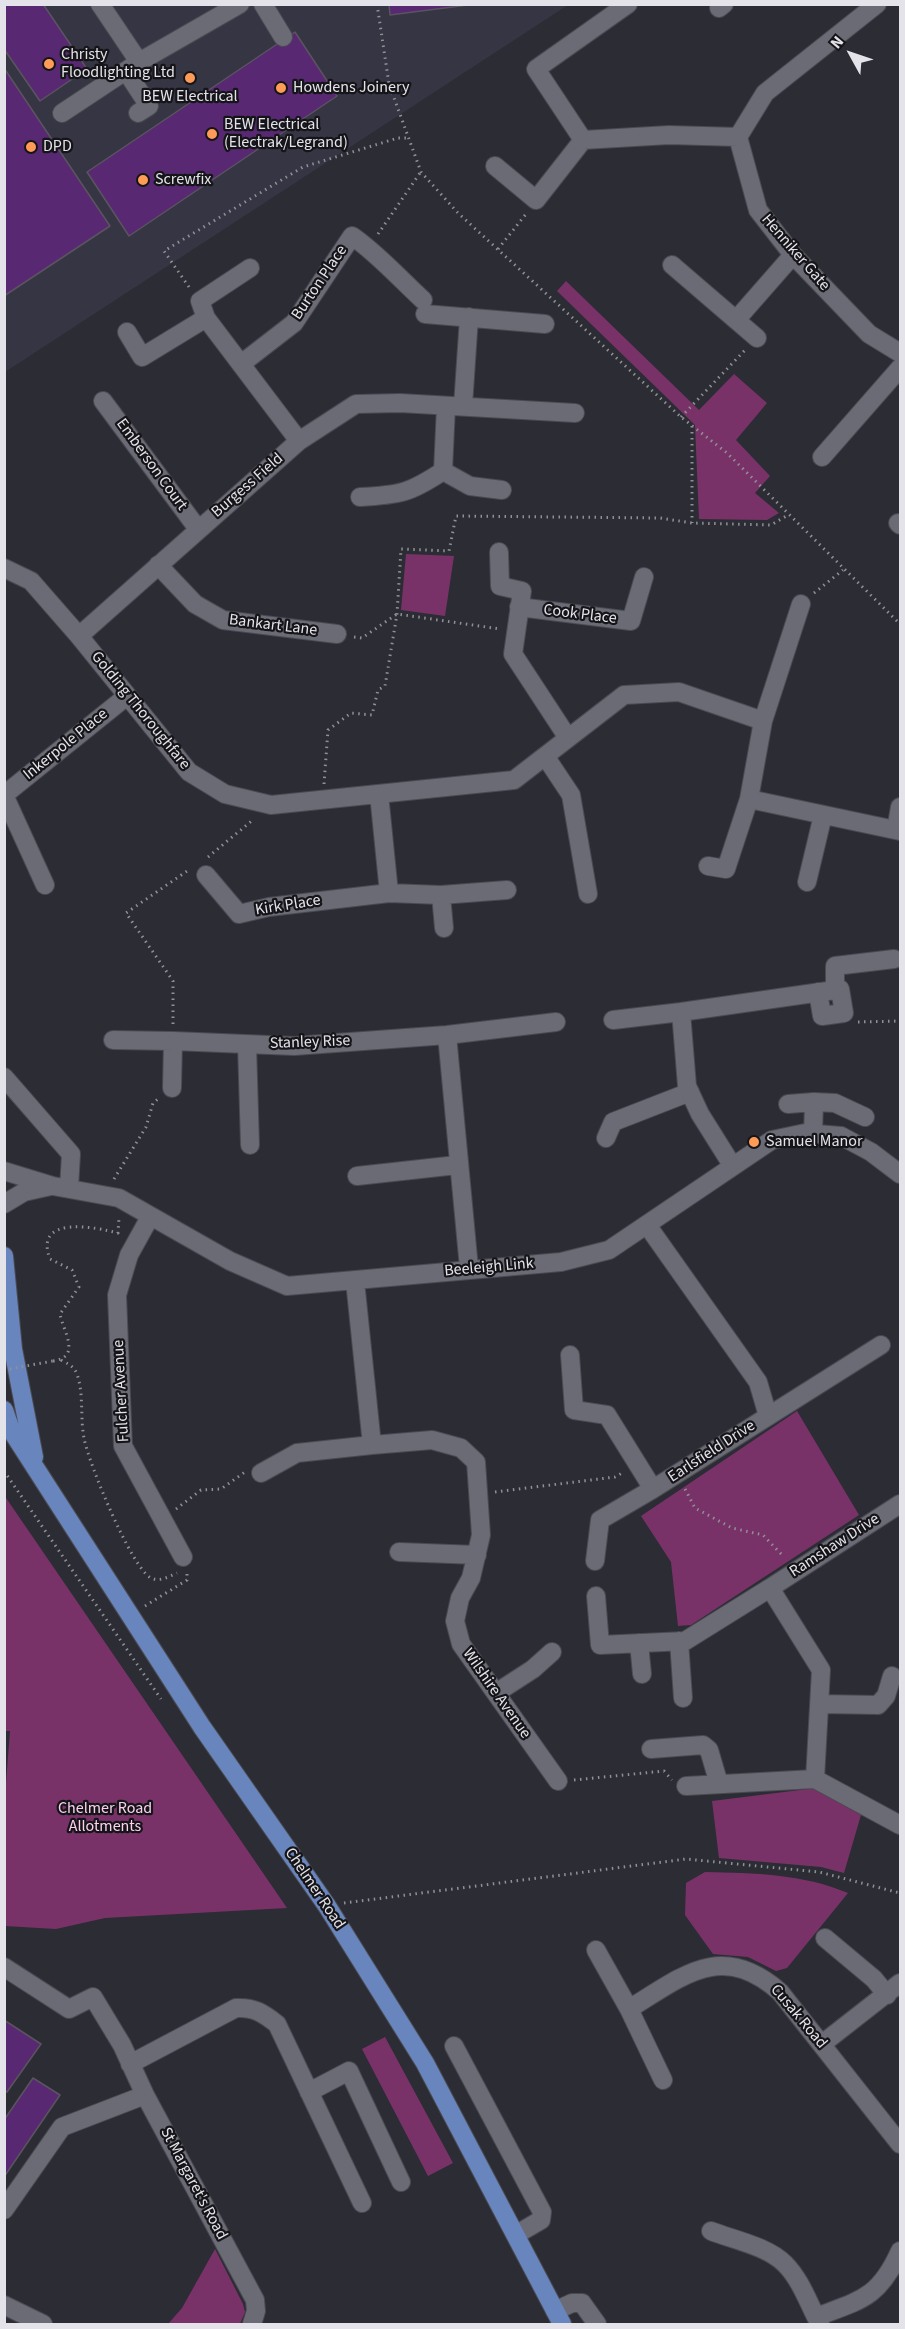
<!DOCTYPE html>
<style>
body{margin:0}
#map{position:relative;width:905px;height:2329px;overflow:hidden;background:#2c2c35;font-family:"Source Sans 3",sans-serif}
canvas{display:block}
.frame{position:absolute;inset:0;border:6px solid #e3e3e9;pointer-events:none}
.north{position:absolute;left:821px;top:24px;width:60px;height:60px;-webkit-text-stroke:4px #151519;paint-order:stroke;rotate:310deg;font-size:16px;font-weight:700;line-height:24px;text-align:center;color:#e3e3e9}
.north::after{content:'';display:block;margin:auto;width:21px;height:27px;background:#e3e3e9;clip-path:polygon(50% 0,100% 100%,50% 72%,0 100%)}
</style>
<div id="map">
<canvas width="905" height="2329"></canvas>
<div class="frame"></div>
<div class="north">N</div>
</div>
<script>
const context = document.querySelector('canvas').getContext('2d');
context.lineJoin = 'round';
function paint(path, color) { context.fillStyle = color; context.fill(path, 'evenodd'); }
function trace(path, color, width, dash) { context.strokeStyle = color; context.lineWidth = width; context.lineCap = dash ? 'butt' : 'round'; context.setLineDash(dash || []); context.stroke(path); }
function write(font, color, halo, rows, align = 'center') {
  context.font = font + ' "Source Sans 3",sans-serif'; context.lineWidth = 4.5; context.setLineDash([]); context.textBaseline = 'middle'; context.strokeStyle = halo; context.fillStyle = color; for (const [text, x, y, turn = 0] of rows) {
    context.save(); context.translate(x, y); context.rotate((+turn || 0) * Math.PI / 180); context.textAlign = isNaN(turn) ? turn : align; if (halo) context.strokeText(text, 0, 0); context.fillText(text, 0, 0); context.restore();
  }
}
const built = new Path2D(`
 M5 5H568L5 372Z`);
const green = new Path2D(`
 M566 281 699 410 734 374 767 403 736 440 770 476 755 493 779 513 767 520 699 519 695 425 557 291Z
 M406 554 454 556 445 616 401 610Z
 M797 1411 859 1515 691 1625 678 1626 671 1562 641 1516Z
 M4 1495 287 1908 105 1918 56 1929 5 1926 4 1809 10 1731H4Z
 M816 1788 861 1815 844 1873 821 1867 719 1858 712 1801Z
 M705 1872C754 1873 803 1874 848 1893L787 1968 776 1971 748 1957 713 1954 685 1915 686 1883Z
 M385 2037 453 2163 428 2176 362 2049Z
 M215 2249 243 2304 245 2312 240 2324H168L182 2308Z`);
const building = new Path2D(`
 M4 4H43L87 69 40 101 4 49Z
 M389 4H476L390 15Z
 M295 32 337 96 129 236 87 172Z
 M4 68 110 226 4 296Z
 M4 2020 41 2044 7 2092 4 2091Z
 M33 2078 60 2095 4 2177V2120Z`);
const path = new Path2D(`
 M377 4 389 84 421 172 458 213 681 417 727 453 900 624
 M378 234 420 173
 M498 249 526 214
 M189 287 164 251 303 167 398 138H409
 M681 417 746 349
 M692 426V523
 M814 593 843 570
 M354 637 362 638 397 614 500 629
 M324 784 328 730 351 713 372 715 378 690 385 686 397 614 401 549 449 551 456 516 660 518 692 523 771 525 788 515
 M208 857 254 819
 M858 1022 900 1021
 M173 1024V981L126 913 190 869
 M114 1179 146 1127 153 1103 158 1099
 M61 1360C68 1364 74 1366 77 1374 84 1394 80 1418 84 1438 88 1462 132 1569 151 1578 160 1582 168 1577 177 1573
 M53 1361C82 1357 63 1331 60 1314L79 1287 72 1270 50 1259C33 1215 95 1227 118 1233L119 1218
 M4 1471 161 1699
 M685 1489 695 1508 732 1528 763 1535 784 1557
 M495 1492 615 1477 624 1472
 M176 1509 201 1490 221 1489 245 1472
 M145 1606 187 1580V1573
 M574 1780 664 1771 672 1780
 M344 1903 686 1859 819 1872 900 1893`);
const minor = new Path2D(`
 M100 4 139 62 240 4
 M263 4 283 37
 M877 4 765 93 738 137 758 210 793 255 869 334 900 353
 M719 8 724 4
 M126 71 149 106 138 113
 M62 113 139 62
 M583 140 536 69 628 4
 M495 166 536 200 583 140 669 135 738 137
 M672 265 736 320 793 255
 M250 268 200 301 206 318 299 441
 M425 314 545 324
 M736 320 757 338
 M127 332 142 357 206 318
 M241 364 294 323 352 236C377 253 400 279 423 300
 M103 401 198 529
 M463 406 469 317
 M822 457 900 368
 M443 471 446 406
 M360 497C400 495 410 493 443 471L470 486 502 490
 M898 523 900 525
 M499 552 500 586 522 591 513 654 568 738
 M158 565 195 604 223 620 337 634
 M4 568 31 581 79 636 189 772 225 794 271 805 514 780 624 695 679 692 763 721 749 799 900 831
 M519 607 631 621 644 577
 M79 636 299 441 356 404 400 403 575 413
 M763 721 801 604
 M545 756 571 795 588 894
 M4 795 127 696
 M4 795 45 885
 M896 830 900 807
 M708 866 726 869 749 799
 M206 875 239 914 269 907 389 893 379 794
 M807 882 823 815
 M389 893 441 895 444 928
 M441 895 507 890
 M835 990V966L894 959
 M681 1012 835 990 840 989 844 1013 822 1016 818 992
 M613 1020 681 1012 687 1086 700 1114 732 1165
 M447 1035 469 1268
 M113 1040 173 1041
 M247 1045 250 1145
 M4 1077 71 1154 69 1188
 M172 1088 173 1041 294 1046 447 1035 556 1022
 M788 1104 814 1102
 M813 1134 814 1102 835 1103 865 1117
 M606 1138 613 1122 690 1092
 M4 1171 53 1186 119 1198 230 1261 287 1286 561 1262 609 1250 772 1140 805 1133 841 1136 871 1152 900 1174
 M357 1176 457 1165
 M4 1204 24 1192 51 1186
 M150 1217 129 1255 117 1295 123 1446 183 1557
 M647 1225 758 1382 768 1416
 M355 1281 372 1445 432 1440 461 1448 476 1462 481 1535 471 1578 460 1598 455 1621 461 1644 558 1781
 M570 1355 574 1410 607 1415 653 1489 881 1345
 M261 1473 297 1453 372 1445
 M900 1504 770 1588 821 1670 815 1779 900 1825
 M399 1552 477 1555
 M595 1561 600 1520 653 1489
 M596 1596 600 1645 685 1641 770 1588
 M679 1641 683 1698
 M639 1643 642 1674
 M496 1693 533 1669 552 1652
 M820 1704 878 1705 886 1696 892 1676
 M651 1749 703 1745 709 1750 719 1784
 M686 1786 815 1779
 M825 1938 874 1979 887 1995
 M596 1950 629 2009 663 2080
 M4 1967 69 2009 93 1997 122 2045 145 2095 255 2300 256 2311 252 2324
 M629 2009C684 1975 722 1941 780 1992L900 2144
 M822 2044 900 1983
 M454 2046 542 2212 541 2220 517 2234
 M130 2064 236 2008C254 2007 263 2013 277 2024L362 2203
 M309 2092 349 2071 401 2182
 M4 2210 62 2127 145 2095
 M711 2231C734 2240 767 2246 785 2264 799 2278 807 2299 816 2317
 M4 2305 43 2324
 M555 2311 572 2303H582L597 2324
 M820 2324 816 2317C861 2300 879 2298 900 2251`);
const major = new Path2D(`
 M4 1256 13 1349 34 1457
 M4 1410 11 1430 202 1727 327 1906 425 2063 562 2324`);
const pathBridge = new Path2D(`
 M4 1370 53 1361`);
const markers = [
 [49,64,6,"#fe9c57"],
 [190,78,6,"#fe9c57"],
 [281,88,6,"#fe9c57"],
 [212,134,6,"#fe9c57"],
 [31,147,6,"#fe9c57"],
 [143,180,6,"#fe9c57"],
 [754,1142,6,"#fe9c57"]
];
const poiNames = [
 ["Christy",61,55],
 ["Floodlighting Ltd",61,73],
 ["Howdens Joinery",293,88],
 ["BEW Electrical",190,97,"center"],
 ["BEW Electrical",224,125],
 ["(Electrak/Legrand)",224,143],
 ["DPD",43,147],
 ["Screwfix",155,180],
 ["Samuel Manor",766,1142]
];
const streetNames = [
 ["Henniker Gate",795,253,49],
 ["Burton Place",320,283,-56],
 ["Emberson Court",151,465,54],
 ["Burgess Field",248,486,-41],
 ["Cook Place",580,615,7],
 ["Bankart Lane",273,626,7],
 ["Golding Thoroughfare",140,711,51],
 ["Inkerpole Place",66,745,-39],
 ["Kirk Place",288,906,-9],
 ["Stanley Rise",310,1043,-2],
 ["Beeleigh Link",489,1268,-5],
 ["Fulcher Avenue",122,1391,-93],
 ["Earlsfield Drive",712,1452,-33],
 ["Ramshaw Drive",835,1546,-33],
 ["Wilshire Avenue",496,1694,55],
 ["Chelmer Road",314,1889,56],
 ["Cusak Road",798,2017,50],
 ["St Margaret's Road",193,2184,62]
];
const parkNames = [
 ["Chelmer Road",105,1809],
 ["Allotments",105,1827]
];
paint(built, '#353543');
paint(green, '#793268');
paint(building, '#592873');
trace(building, '#5a545e', 1.5);
trace(minor, '#4a4a51', 20);
trace(major, '#4a4a51', 20);
trace(path, '#909097', 3, [1.5, 4.5]);
trace(minor, '#6b6b76', 18);
trace(major, '#6885bd', 18);
trace(pathBridge, '#909097', 3, [1.5, 4.5]);
for (const [x, y, r, color] of markers) { const dot = new Path2D(); dot.arc(x, y, r, 0, 2 * Math.PI); context.fillStyle = color; context.fill(dot); trace(dot, '#151519', 2); }
write('16px', '#e3e3e9', '#151519', poiNames, 'left');
write('16px', '#e3e3e9', '#151519', streetNames);
write('16px', '#fcd0ee', '#151519', parkNames);
</script>
